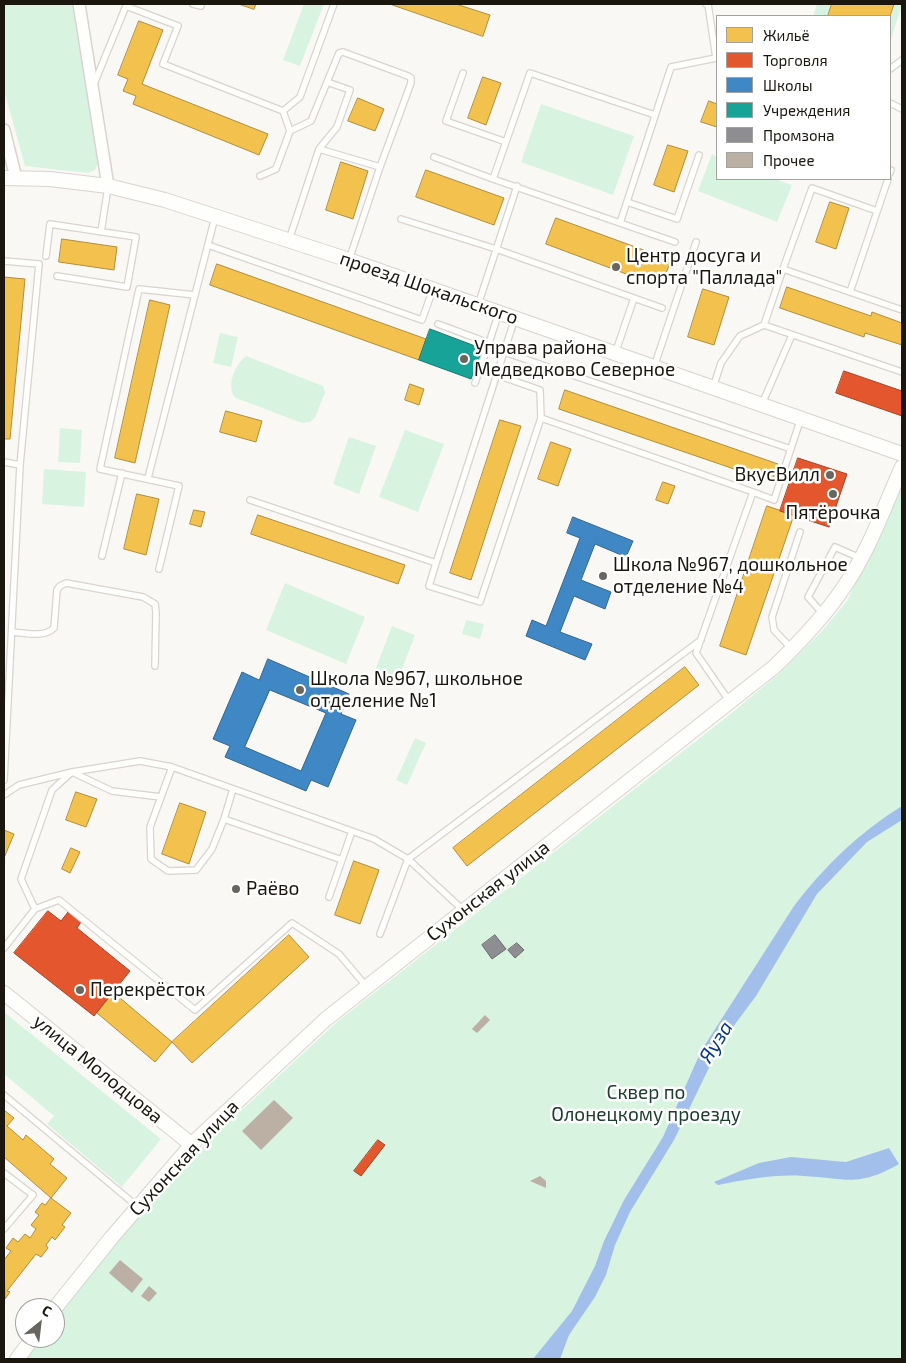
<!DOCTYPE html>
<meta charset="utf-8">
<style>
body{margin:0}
#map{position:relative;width:906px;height:1363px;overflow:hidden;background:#faf8f4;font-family:"Exo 2",sans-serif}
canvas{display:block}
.frame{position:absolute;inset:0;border:5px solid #1b170f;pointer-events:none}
.legend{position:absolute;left:716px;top:15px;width:175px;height:165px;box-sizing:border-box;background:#fff;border:1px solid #a4a29f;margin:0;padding:6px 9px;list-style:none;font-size:15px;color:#1b170f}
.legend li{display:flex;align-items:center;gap:10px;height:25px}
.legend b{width:25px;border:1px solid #a4a29f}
.north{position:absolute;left:15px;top:1298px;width:50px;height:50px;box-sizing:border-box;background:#fff;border:1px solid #a4a29f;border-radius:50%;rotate:29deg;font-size:14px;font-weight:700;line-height:20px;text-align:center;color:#1b170f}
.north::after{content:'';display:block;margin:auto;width:18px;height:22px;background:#69665f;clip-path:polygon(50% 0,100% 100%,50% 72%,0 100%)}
</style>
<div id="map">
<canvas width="906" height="1363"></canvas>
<div class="frame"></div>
<ul class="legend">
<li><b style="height:14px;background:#f2c14e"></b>Жильё</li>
<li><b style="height:14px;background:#e4572e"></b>Торговля</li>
<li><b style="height:14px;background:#3f88c5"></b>Школы</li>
<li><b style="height:14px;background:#17a398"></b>Учреждения</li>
<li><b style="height:14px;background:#8d8d92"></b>Промзона</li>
<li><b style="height:14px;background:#bcafa3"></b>Прочее</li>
</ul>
<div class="north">С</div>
</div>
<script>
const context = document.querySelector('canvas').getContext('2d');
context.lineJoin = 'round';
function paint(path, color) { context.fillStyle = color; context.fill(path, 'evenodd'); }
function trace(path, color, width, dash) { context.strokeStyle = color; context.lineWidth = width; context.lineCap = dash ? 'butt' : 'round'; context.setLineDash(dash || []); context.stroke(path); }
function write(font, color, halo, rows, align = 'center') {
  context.font = font + ' "Exo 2",sans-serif'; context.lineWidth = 5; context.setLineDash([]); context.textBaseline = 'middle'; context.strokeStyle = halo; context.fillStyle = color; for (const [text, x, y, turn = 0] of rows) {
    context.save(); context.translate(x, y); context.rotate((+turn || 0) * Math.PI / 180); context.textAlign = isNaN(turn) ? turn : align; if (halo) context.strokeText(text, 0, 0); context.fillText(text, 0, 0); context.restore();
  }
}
const green = new Path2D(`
 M4 4H72L98 163 95 170 88 173 25 166 4 90Z
 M304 4H324L300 66 283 60Z
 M817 4H902V5L890 42V16H813Z
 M541 104 634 136 613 195 521 162Z
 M712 154 717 157V179H775L792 185 777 222 698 191Z
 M220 333 238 337 231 367 213 363Z
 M246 356 323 386 325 392 315 418 310 422 302 423 236 398C225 388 235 364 246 356Z
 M60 428 82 430 80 463 58 462Z
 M405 430 444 444 418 512 379 497Z
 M349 437 376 446 359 494 333 484Z
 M44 469 86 472 84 507 42 504Z
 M902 486V1359H26L42 1338H55V1319L74 1293 170 1179 218 1132 337 1022 728 716 781 672 822 631 847 601Z
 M285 583 365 617 346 664 266 630Z
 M466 620 484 624 480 639 462 634Z
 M392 626 415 635 397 682 374 673Z
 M415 738 426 743 407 785 396 780Z
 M4 1012 161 1139 122 1187 47 1124 54 1116 4 1074Z`);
const water = new Path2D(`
 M902 806V820L867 842 817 894 756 996 721 1043 674 1140 630 1212 615 1245 606 1275 595 1297 569 1335 560 1359H533L572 1311 595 1266 604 1241 624 1200 663 1137 701 1051 794 906C824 866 860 832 902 806Z
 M889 1148 899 1164C857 1188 847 1178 803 1176 775 1174 745 1180 718 1185L714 1182 759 1163 791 1157 846 1162Z`);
const homes = new Path2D(`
 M239 4H256L254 9Z
 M390 4H456L490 15 483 36Z
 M832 4H894L890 16H828Z
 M139 21 163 30 142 84 268 134 259 155 133 104 136 96 123 91 128 79 118 75Z
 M483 77 501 83 486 125 468 118Z
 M358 98 384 109 375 131 348 121Z
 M709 101 717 104V127L701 122Z
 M668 145 688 151 674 192 654 185Z
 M341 162 368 171 353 219 326 210Z
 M426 170 504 198 494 225 416 197Z
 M830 202 849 208 836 249 816 242Z
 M556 218 671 260 661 287 546 244Z
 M62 239 117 247 114 270 59 262Z
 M217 264 426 339 419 360 210 285Z
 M4 277 25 279 10 439H4Z
 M787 287 871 316 872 312 902 323V345L865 333 864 337 780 308Z
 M703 289 729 297 714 345 688 337Z
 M150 300 170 305 135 463 115 458Z
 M410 384 424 389 419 405 405 400Z
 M565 390 778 464 772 482 559 409Z
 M226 411 262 421 256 442 220 432Z
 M500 420 521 426 471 580 450 573Z
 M551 442 571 449 558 486 538 479Z
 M663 482 675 486 668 504 656 500Z
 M137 494 159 499 146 555 124 549Z
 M767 506 794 515 746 655 720 646Z
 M194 510 205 512 201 527 190 524Z
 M258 515 405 565 398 584 251 534Z
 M685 667 699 685 467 866 453 848Z
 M76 792 97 799 86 827 66 820Z
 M180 803 206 812 189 864 162 854Z
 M4 830 14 834 4 858Z
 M71 848 80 852 70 873 62 869Z
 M354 861 379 870 360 924 335 915Z
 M289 935 309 957 192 1063 172 1042Z
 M113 992 172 1042 155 1062 97 1013Z
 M4 1110 14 1118 7 1126 23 1140 26 1135 54 1159 50 1164 67 1178 51 1198 4 1157Z
 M51 1198 71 1213 62 1225 65 1227 55 1240 52 1237 46 1245 48 1248 41 1257 36 1254 7 1291 10 1292 5 1299 4 1260 11 1251 6 1248 13 1238 18 1242 25 1234 30 1238 36 1229 31 1225 39 1215 35 1212 42 1203 45 1205Z`);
const shops = new Path2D(`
 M844 371 902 391V416L836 393Z
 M798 458 847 474 829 527 780 511Z
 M48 911 61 921 68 912 81 922 77 928 130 971 94 1016 14 953Z
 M378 1140 385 1145 361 1176 354 1171Z`);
const schools = new Path2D(`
 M573 517 633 541 626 557 595 544 581 580 611 592 605 609 574 596 560 632 592 644 585 660 526 636 532 620 546 626 580 538 567 533Z
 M268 659 349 694 341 714 356 720 328 787 311 780 306 791 225 757 230 746 213 739 242 672 259 680ZM270 690 326 713 301 771 245 747Z`);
const public = new Path2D(`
 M430 329 483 349 471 379 419 360Z`);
const industry = new Path2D(`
 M495 935 506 949 492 959 482 945Z
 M517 943 524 950 515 958 508 950Z`);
const building = new Path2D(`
 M485 1015 490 1020 477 1033 472 1029Z
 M274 1100 293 1118 261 1150 242 1131Z
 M540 1176 546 1181V1188L530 1181Z
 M120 1260 143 1279 132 1293 109 1273Z
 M149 1286 157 1293 149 1302 141 1296Z`);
const service = new Path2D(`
 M193 4 201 6
 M890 69 902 60
 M463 73 446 121 506 142
 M94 84 126 6 178 26 163 64 283 111 290 131 276 169 260 176
 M890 103 902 109
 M283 111 300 97 334 4
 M655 115 530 73 493 179 620 223 671 67 716 58 708 4H706
 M290 131 311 121 339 53 343 52 408 76 411 78V83L380 167
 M319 149 380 167 349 260
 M434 157 493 179
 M890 173 891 170
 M627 202 677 219 699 155
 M401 219 496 249 662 308
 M620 223 675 242
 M101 232 108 187
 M289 240 319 149 337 127 350 90 327 82
 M208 245 422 320 433 289
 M46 256 50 224 136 237 127 287 57 276
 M4 261 39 264 20 465 4 462
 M783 269 812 188 877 211
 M850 292 888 179
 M478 305 517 186
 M438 324 489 343 499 312
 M764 325 783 269 902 310
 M504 352 791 449
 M615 354 634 298
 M654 367 696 242
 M497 375 540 390 541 418 480 602 429 586 436 563 515 318
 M475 383 489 343
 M713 388 721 363 740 336 764 325 902 372
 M762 404 792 335
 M541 418 753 492 696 653 730 702
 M148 478 215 217
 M753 492 774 500 801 418
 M250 500 436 563
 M102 556 122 473
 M159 569 179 486 100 469 139 289 195 295
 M823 614 808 597 835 547 860 558
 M12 632C24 633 44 638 54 628L57 590 60 586 66 583 143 597 155 604 156 612 155 666
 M792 649 774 630 772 617 800 532
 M172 767 150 827 151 859 168 871 196 870 212 849 224 819
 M4 780 20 465
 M233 789 224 819 342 860
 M4 795 19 785 72 772 112 791 161 797
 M329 897 352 831
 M35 909 59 900 195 1010 292 923 339 954 366 986
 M380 934 408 859 463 910
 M4 948 35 909 21 879 52 790 72 772 140 761 172 767 374 839 408 859 701 640
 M4 1095 138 1207
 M4 1173 33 1195 4 1229`);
const minor = new Path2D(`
 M79 4 108 186
 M4 130 16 178`);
const tertiary = new Path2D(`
 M4 178 50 179 108 186 165 200 349 260 902 454
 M4 993 192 1145
 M55 1308 112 1237 195 1141 326 1019 774 667C800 642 824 617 844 587 869 551 884 507 902 467
 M17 1359 33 1338`);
const markers = [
 [616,267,5,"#69665f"],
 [464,359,5,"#69665f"],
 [830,475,5,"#69665f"],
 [833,494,5,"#69665f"],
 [603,576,5,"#69665f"],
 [300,690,5,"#69665f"],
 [236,889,5,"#69665f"],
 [80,990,5,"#69665f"]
];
const poiNames = [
 ["Центр досуга и",626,256],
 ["спорта \"Паллада\"",626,278],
 ["Управа района",474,348],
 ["Медведково Северное",474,370],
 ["ВкусВилл",820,475,"right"],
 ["Пятёрочка",833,513,"center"],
 ["Школа №967, дошкольное",613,565],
 ["отделение №4",613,587],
 ["Школа №967, школьное",310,679],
 ["отделение №1",310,701],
 ["Раёво",246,889],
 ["Перекрёсток",90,990]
];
const streetNames = [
 ["проезд Шокальского",429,288,19],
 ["Сухонская улица",488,891,-38],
 ["улица Молодцова",98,1069,39],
 ["Сухонская улица",184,1158,-47]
];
const parkNames = [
 ["Сквер по",646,1093],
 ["Олонецкому проезду",646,1115]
];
const waterNames = [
 ["Яуза",716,1042,-58]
];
paint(green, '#d8f4e1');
paint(water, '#a2bfec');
paint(homes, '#f2c14e');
trace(homes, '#b28e3b', 1);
paint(shops, '#e4572e');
trace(shops, '#a84425', 1);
paint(schools, '#3f88c5');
trace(schools, '#34668e', 1);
paint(public, '#17a398');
trace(public, '#18796f', 1);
paint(industry, '#8d8d92');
trace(industry, '#6b6a6b', 1);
paint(building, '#bcafa3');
trace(service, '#d8d4cf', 8);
trace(minor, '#d8d4cf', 14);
trace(tertiary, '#d8d4cf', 16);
trace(service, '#fefefd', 5.5);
trace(minor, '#fefefd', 11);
trace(tertiary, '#fefefd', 14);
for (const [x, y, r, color] of markers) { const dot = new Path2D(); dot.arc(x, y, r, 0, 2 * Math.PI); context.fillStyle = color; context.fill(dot); trace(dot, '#fff', 2); }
write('19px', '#1b170f', '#fff', poiNames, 'left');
write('19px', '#1b170f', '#fff', streetNames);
write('19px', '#1c402d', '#fff', parkNames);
write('italic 20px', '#053b86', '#fff', waterNames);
</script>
